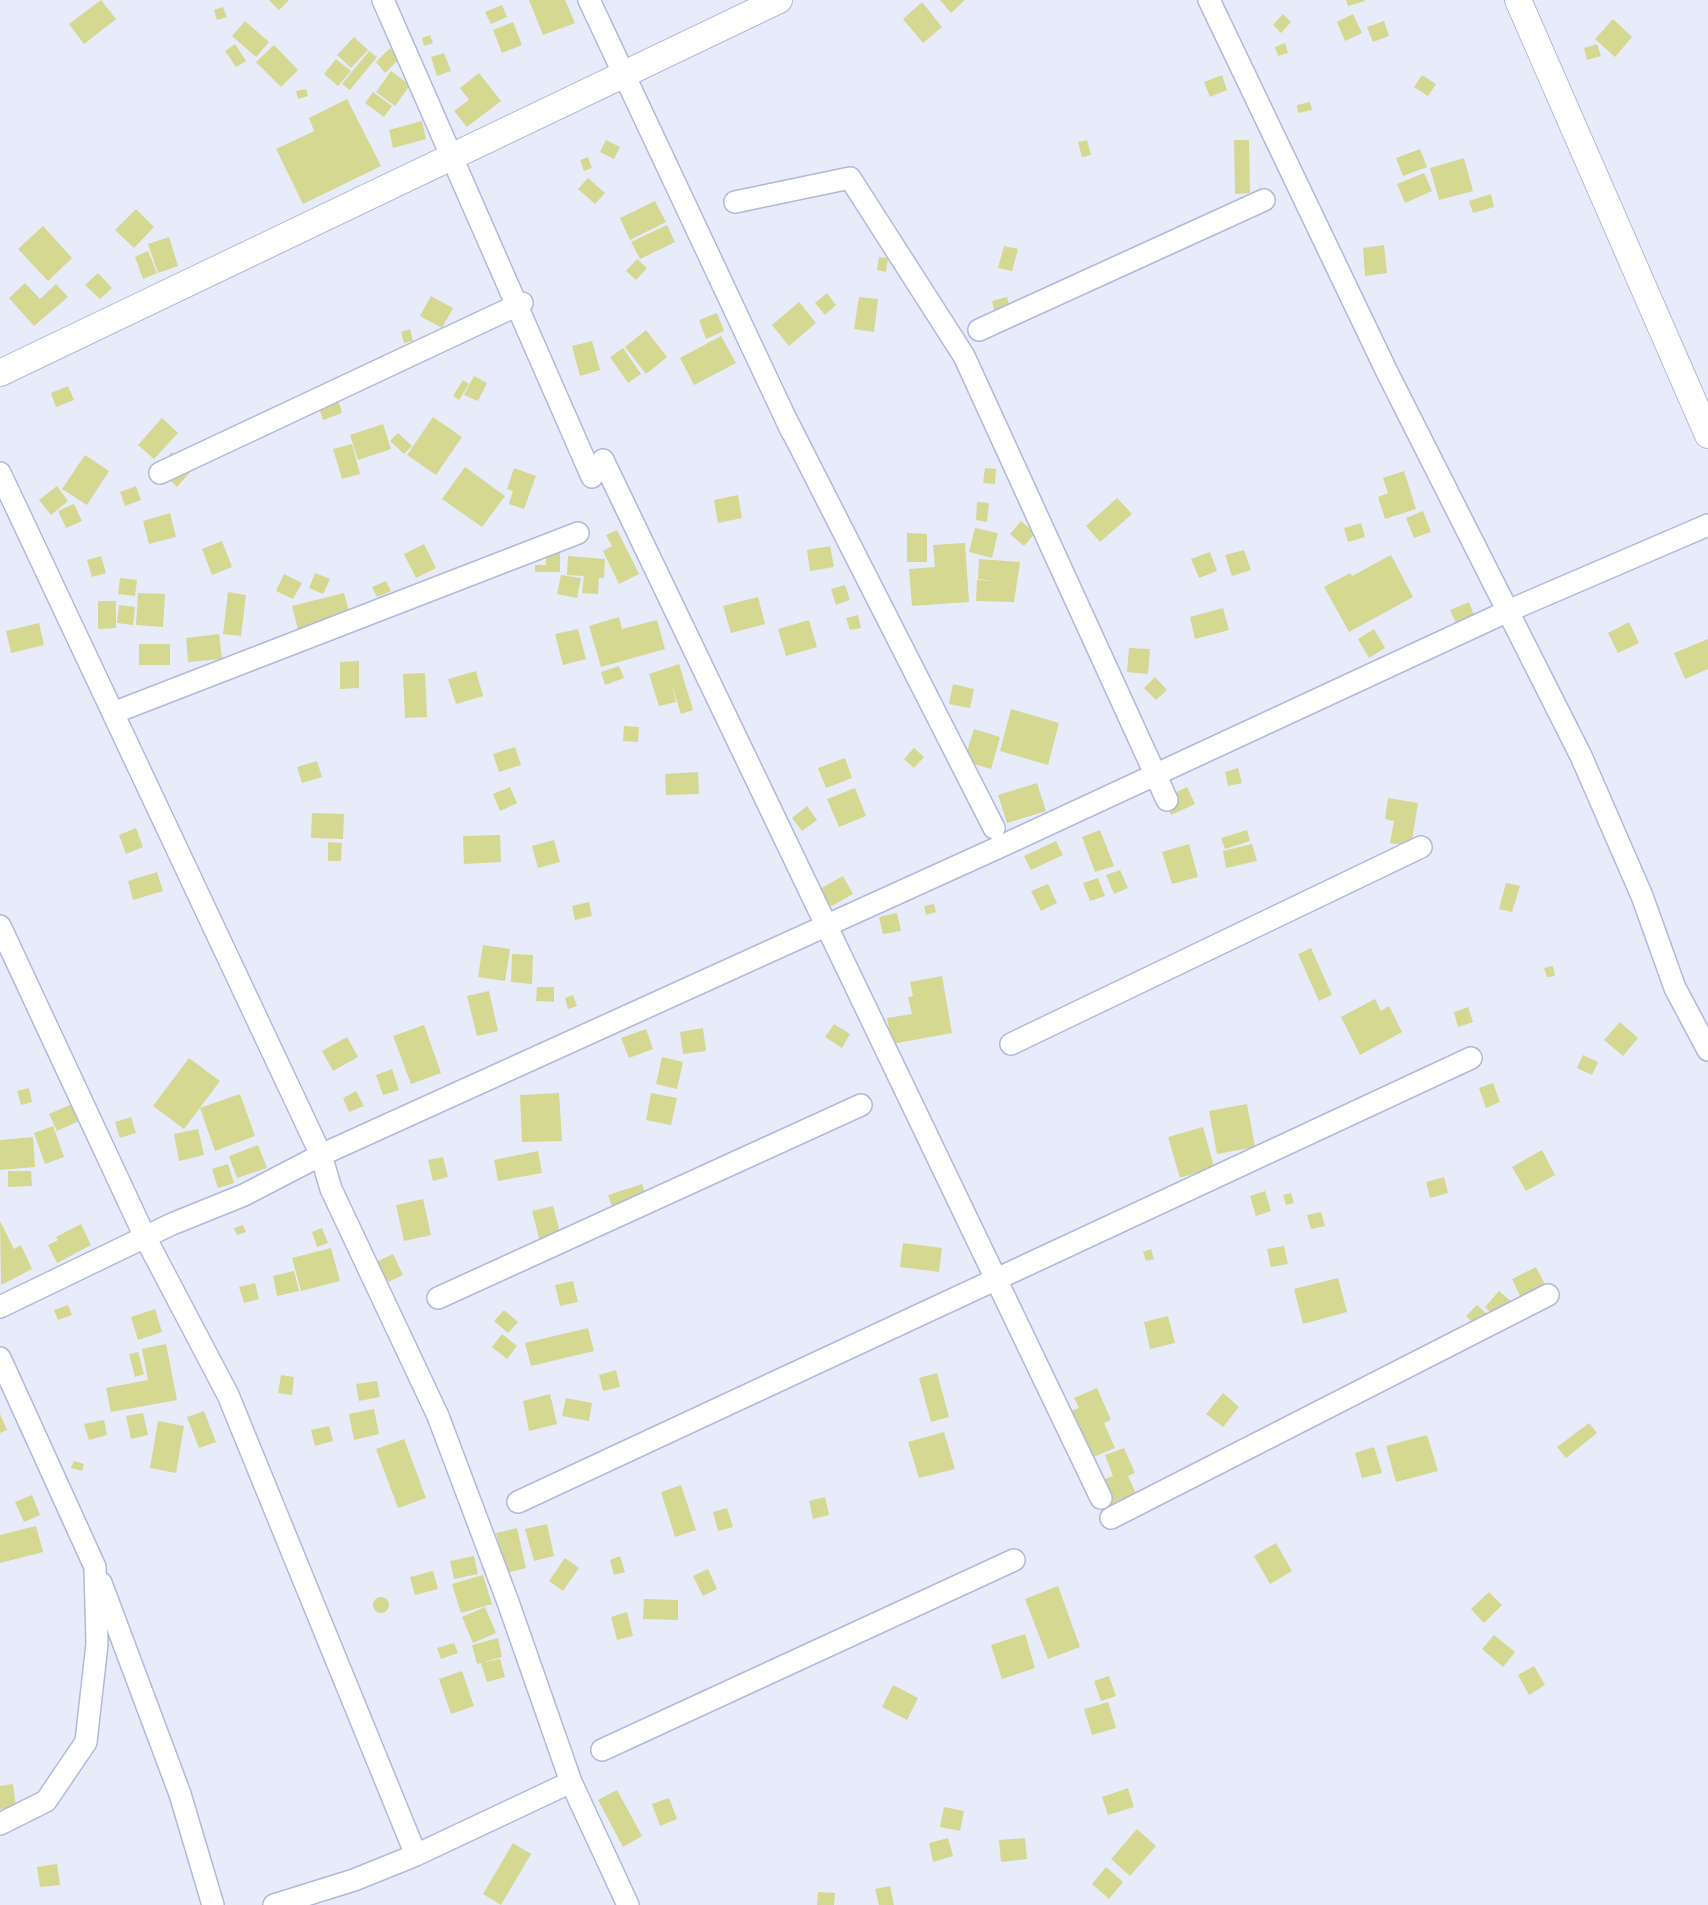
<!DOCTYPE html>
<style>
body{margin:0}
canvas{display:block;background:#e8ebfa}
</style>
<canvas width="1708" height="1905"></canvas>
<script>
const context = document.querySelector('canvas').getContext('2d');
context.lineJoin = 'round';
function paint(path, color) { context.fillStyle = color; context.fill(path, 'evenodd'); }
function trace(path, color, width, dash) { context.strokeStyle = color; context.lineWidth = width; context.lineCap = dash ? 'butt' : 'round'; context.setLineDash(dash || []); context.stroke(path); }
const building = new Path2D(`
 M101 0 116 19 84 44 69 24Z
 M269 0H289L279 10Z
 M529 0H565L575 23 543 35Z
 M940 0H965L951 13Z
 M1346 0H1365V1L1348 6Z
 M922 2 942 27 923 43 903 19Z
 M502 5 507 17 491 24 485 12Z
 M223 7 227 17 217 20 214 10Z
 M1283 14 1291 22 1281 33 1273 25Z
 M1353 14 1362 33 1345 41 1337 22Z
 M1613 19 1632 37 1615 57 1595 39Z
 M245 21 269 42 256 57 232 36Z
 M1384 21 1389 36 1373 42 1367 27Z
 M513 22 522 45 502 53 493 30Z
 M430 35 433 43 424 46 422 38Z
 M354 37 368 50 351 68 337 55Z
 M1285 43 1288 53 1278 56 1275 47Z
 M235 44 246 61 236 67 225 51Z
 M1597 44 1601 56 1587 60 1584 48Z
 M274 45 298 70 281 87 256 62Z
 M390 48 400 58 385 73 376 62Z
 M369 51 377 57 350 90 342 84Z
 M444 53 451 71 437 76 431 57Z
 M336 59 351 71 338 86 324 74Z
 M391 71 410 85 395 106 376 92Z
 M479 73 501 101 467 127 454 111 469 100 460 88Z
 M1222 75 1227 90 1210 97 1204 82Z
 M1422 75 1436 84 1428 96 1414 87Z
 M306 89 308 96 298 99 296 91Z
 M373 92 392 106 384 117 365 103Z
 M347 99 381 166 303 204 276 149 314 131 309 118Z
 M1310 102 1312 110 1298 113 1297 105Z
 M422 121 426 139 393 148 389 130Z
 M606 140 620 147 614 159 600 152Z
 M1087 140 1091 155 1082 157 1078 142Z
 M1234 140H1249L1250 193 1235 194Z
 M1420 149 1427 167 1403 176 1396 158Z
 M588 157 592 168 584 171 580 160Z
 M1464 158 1473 191 1439 200 1430 168Z
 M1424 173 1432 191 1405 203 1397 184Z
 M588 178 605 193 595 204 578 189Z
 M1491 194 1494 207 1473 213 1469 201Z
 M655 201 666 222 630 240 620 218Z
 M136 209 154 227 134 248 115 230Z
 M667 225 675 242 640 259 631 242Z
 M43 226 72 258 48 281 18 249Z
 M169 237 178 266 158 273 148 244Z
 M1384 245 1387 273 1365 276 1363 248Z
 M1004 246 1018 249 1012 271 998 268Z
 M148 251 157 273 143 279 135 257Z
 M879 257 888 258 886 272 877 270Z
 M637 259 647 268 636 280 626 271Z
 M98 273 112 288 100 299 85 285Z
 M25 283 40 299 56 284 68 297 34 326 9 298Z
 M827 293 836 305 825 315 815 303Z
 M431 296 453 308 442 328 420 316Z
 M859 297 878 299 874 332 854 329Z
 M1007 297 1011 312 996 316 992 301Z
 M799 302 816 323 789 346 772 325Z
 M717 313 724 331 706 339 699 320Z
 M410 329 413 341 404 343 401 332Z
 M646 330 667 357 646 374 625 347Z
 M721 336 736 363 694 385 680 358Z
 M592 341 600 370 580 376 572 346Z
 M623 348 641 374 628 383 610 357Z
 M474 376 487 383 478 401 464 395Z
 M463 380 469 384 459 400 453 396Z
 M68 386 74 400 56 407 51 393Z
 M337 396 342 413 323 420 317 402Z
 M433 417 462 437 436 475 407 455Z
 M162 418 178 433 154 459 138 445Z
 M383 424 391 449 358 460 350 435Z
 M398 433 412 446 404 454 390 441Z
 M352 444 360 474 342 479 333 449Z
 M172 452 192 470 177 487 158 468Z
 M85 455 109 471 87 505 62 489Z
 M465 467 505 496 482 527 442 499Z
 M514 468 536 476 524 509 509 504 513 491 507 489Z
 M985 468 996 469 995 484 983 483Z
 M1404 471 1416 509 1385 519 1378 497 1388 493 1383 478Z
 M57 486 68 501 51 515 39 500Z
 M136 486 141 500 125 506 120 492Z
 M738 495 742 518 718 523 714 500Z
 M1117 498 1132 514 1100 542 1086 526Z
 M977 502 989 503 987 522 976 520Z
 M74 504 82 521 66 528 58 511Z
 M1423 511 1431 532 1414 538 1406 518Z
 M170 513 176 537 149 544 143 521Z
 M1021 521 1035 533 1024 546 1010 534Z
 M1361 523 1365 537 1348 542 1344 528Z
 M975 528 998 533 992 558 969 552Z
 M617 530 639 574 619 584 603 551 612 546 606 535Z
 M907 533 927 534V562H907Z
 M222 541 232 567 212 575 202 549Z
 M965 543 969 602 912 606 909 569 935 567 933 545Z
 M424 544 436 568 416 578 404 554Z
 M830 546 834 567 810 571 807 550Z
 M1244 550 1251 570 1232 576 1225 555Z
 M546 552 560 553V572H535V565H546Z
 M1210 552 1217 571 1199 578 1191 559Z
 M1391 555 1413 597 1349 632 1324 587 1350 573 1352 576Z
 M101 556 106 573 92 577 87 560Z
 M568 556 605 559 604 578H599L598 594 582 593 584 576 567 575Z
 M979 559 1020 562 1014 602 976 601 977 580 994 581 978 579Z
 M315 573 330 579 323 594 309 588Z
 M284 574 302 583 293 599 276 591Z
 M561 575 581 578 577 598 557 594Z
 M120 578 137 580 135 596 118 594Z
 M386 581 391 591 377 597 372 587Z
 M845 585 850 600 836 605 831 589Z
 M228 592 246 595 241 636 223 634Z
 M138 593 165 594 163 627 136 625Z
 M344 593 351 619 299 633 292 606Z
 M758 597 765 624 731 633 723 606Z
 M98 601H116V628L98 629Z
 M1469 602 1474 615 1456 623 1450 610Z
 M119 605 135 607 133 625 117 623Z
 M1223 608 1229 630 1195 639 1190 617Z
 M858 615 861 628 850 630 846 618Z
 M619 617 622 629 657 620 665 649 601 667 589 626Z
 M809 620 817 647 786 656 778 629Z
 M1629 622 1639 643 1618 653 1608 633Z
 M39 623 44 645 11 653 6 631Z
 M578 629 586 659 563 665 555 634Z
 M1374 629 1385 648 1369 658 1358 639Z
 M219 634 222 659 188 662 186 638Z
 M1708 639V669L1685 679 1674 653Z
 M139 644H170V665H139Z
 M1129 648 1150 649 1148 674 1127 672Z
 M359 661V688L340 689V662Z
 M679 664 693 710 681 714 671 683 676 702 659 706 649 674Z
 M619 666 624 678 605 685 601 672Z
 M476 671 483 696 456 704 448 679Z
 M425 673 427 717 405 718 403 674Z
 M1155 677 1167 690 1156 700 1144 688Z
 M953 684 974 689 970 708 949 704Z
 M1011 709 1059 723 1048 765 1000 751Z
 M624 726 639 727 638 742 623 741Z
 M974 729 1000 737 991 769 964 761Z
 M515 747 521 765 499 772 493 754Z
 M914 748 924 757 914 768 904 759Z
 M845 758 852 778 826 788 818 768Z
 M317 761 322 777 302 783 297 767Z
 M1238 768 1242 783 1228 786 1225 772Z
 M698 772 699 794 666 795 665 774Z
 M1037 783 1046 811 1007 823 998 795Z
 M510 787 517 803 500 811 493 794Z
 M1187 787 1195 804 1171 815 1164 798Z
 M855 788 866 816 839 827 827 799Z
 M1388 798 1418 803 1411 846 1390 843 1394 821 1385 819Z
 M807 806 817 820 802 831 792 818Z
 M312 813 344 814 343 839 311 838Z
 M136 828 143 847 126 854 119 835Z
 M1100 830 1114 866 1095 872 1082 837Z
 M1247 830 1250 841 1225 849 1221 838Z
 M500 835 501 862 464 864 463 836Z
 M554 840 560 862 538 868 532 846Z
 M1056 841 1063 855 1031 870 1024 856Z
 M328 842 342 843 341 861H328Z
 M1189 844 1198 877 1172 884 1162 852Z
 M1252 844 1257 861 1226 868 1223 851Z
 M1120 870 1128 888 1114 894 1106 875Z
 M157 872 163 891 133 900 128 881Z
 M843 876 853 894 828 908 818 890Z
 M1098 878 1105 896 1090 901 1083 883Z
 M1506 883 1520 886 1512 912 1499 909Z
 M1048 884 1057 903 1041 911 1031 891Z
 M589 902 592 916 575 920 572 906Z
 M934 904 936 912 926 915 924 906Z
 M897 913 901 931 883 934 879 917Z
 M483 945 510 949 505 981 478 977Z
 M1311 948 1332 995 1319 1001 1298 954Z
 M512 954 533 955 532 984 511 982Z
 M1553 966 1555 976 1547 977 1544 968Z
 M942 976 952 1033 892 1044 887 1018 912 1014 908 997 913 996 910 982Z
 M537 987H554V1002L536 1001Z
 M489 991 498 1031 477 1036 467 996Z
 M573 995 577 1006 568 1009 565 998Z
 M1375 999 1381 1011 1389 1006 1402 1032 1360 1055 1341 1017Z
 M1468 1007 1473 1022 1458 1027 1454 1012Z
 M1620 1022 1638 1038 1623 1056 1604 1040Z
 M834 1024 850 1034 842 1048 825 1037Z
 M424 1025 441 1073 411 1084 393 1036Z
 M703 1028 706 1051 683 1054 680 1032Z
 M646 1029 653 1049 629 1058 621 1038Z
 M347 1037 358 1057 333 1071 322 1051Z
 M1583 1055 1598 1062 1592 1075 1577 1068Z
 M662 1057 683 1062 677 1089 656 1084Z
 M189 1058 220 1081 184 1129 153 1106Z
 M392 1069 399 1090 383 1095 376 1075Z
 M1493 1083 1500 1102 1486 1108 1479 1088Z
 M29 1088 32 1102 21 1105 17 1091Z
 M356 1091 364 1106 349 1112 343 1098Z
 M559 1093 562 1141 522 1142 520 1095Z
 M651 1093 677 1098 671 1125 646 1120Z
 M240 1094 255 1136 215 1151 200 1108Z
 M72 1104 79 1121 57 1131 49 1114Z
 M1247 1104 1255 1147 1217 1154 1209 1111Z
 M131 1117 136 1133 120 1138 115 1122Z
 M53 1126 64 1157 45 1164 34 1133Z
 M1203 1127 1214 1167 1180 1178 1168 1137Z
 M198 1129 204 1155 179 1161 174 1134Z
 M33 1137 35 1167 0 1170V1140Z
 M258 1145 267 1168 237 1178 229 1156Z
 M1542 1150 1555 1175 1526 1191 1512 1167Z
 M538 1151 542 1173 498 1181 494 1160Z
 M443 1157 448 1177 433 1181 428 1160Z
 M228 1164 234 1183 218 1188 212 1169Z
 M8 1171H31L32 1186 8 1187Z
 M1444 1177 1448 1193 1430 1198 1426 1182Z
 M642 1184 652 1212 618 1224 608 1195Z
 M1265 1191 1271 1211 1256 1216 1250 1196Z
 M1291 1193 1294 1203 1286 1205 1283 1195Z
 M423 1199 431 1235 404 1241 396 1205Z
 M553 1206 564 1248 543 1253 532 1211Z
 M1321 1212 1325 1226 1311 1229 1307 1215Z
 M0 1221 14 1249 21 1245 32 1269 1 1285Z
 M81 1224 91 1245 57 1263 48 1245 58 1240 56 1237Z
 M243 1225 246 1232 237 1235 234 1228Z
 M322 1228 328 1243 317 1247 312 1232Z
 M903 1243 942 1248 939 1272 900 1267Z
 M1284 1246 1288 1264 1271 1267 1267 1249Z
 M331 1248 340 1281 301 1291 292 1258Z
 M1151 1249 1154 1259 1146 1261 1143 1252Z
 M393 1254 403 1275 386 1283 376 1262Z
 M1536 1267 1547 1288 1522 1300 1512 1279Z
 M294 1271 299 1291 277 1296 273 1276Z
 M1338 1278 1347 1312 1303 1324 1294 1289Z
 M573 1281 578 1302 560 1306 555 1285Z
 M255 1283 259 1299 244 1303 239 1287Z
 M1499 1291 1514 1304 1499 1320 1485 1307Z
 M68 1305 72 1315 58 1320 54 1310Z
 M1477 1305 1489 1316 1479 1328 1466 1316Z
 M155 1309 162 1332 138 1340 131 1317Z
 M504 1310 518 1322 508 1333 494 1321Z
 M1168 1316 1175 1343 1150 1349 1144 1322Z
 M588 1328 594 1351 531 1366 525 1343Z
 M502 1334 517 1346 507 1359 492 1347Z
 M166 1344 177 1400 111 1412 106 1388 148 1380 142 1349Z
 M138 1352 144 1374 135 1377 129 1354Z
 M616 1370 620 1387 603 1391 599 1375Z
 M937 1373 949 1417 931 1422 919 1378Z
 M281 1375 294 1377 292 1395 278 1393Z
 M377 1381 380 1397 359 1401 356 1384Z
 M1097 1388 1111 1420 1104 1423 1115 1448 1086 1460 1082 1435 1071 1411 1079 1408 1074 1398Z
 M1223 1393 1239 1407 1223 1427 1206 1414Z
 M550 1394 557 1424 529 1431 523 1401Z
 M566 1398 592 1403 589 1421 562 1416Z
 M374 1409 379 1434 354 1440 349 1414Z
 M204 1411 216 1442 199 1448 187 1417Z
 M143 1413 148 1435 131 1439 126 1416Z
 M0 1414 7 1430 0 1433Z
 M104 1420 107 1435 89 1440 84 1424Z
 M158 1421 184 1426 176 1473 150 1468Z
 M1589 1423 1597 1433 1566 1458 1557 1447Z
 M329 1426 333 1441 315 1446 311 1430Z
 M944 1432 955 1469 919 1478 908 1442Z
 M1427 1435 1438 1471 1396 1482 1386 1446Z
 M404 1439 426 1498 398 1508 376 1449Z
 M1374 1447 1382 1473 1362 1478 1355 1453Z
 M1124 1448 1135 1473 1128 1476 1138 1498 1107 1510 1095 1483 1113 1476 1105 1455Z
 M74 1461 84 1464 82 1471 71 1468Z
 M681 1485 696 1530 675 1537 661 1492Z
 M32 1495 40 1515 24 1522 15 1502Z
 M825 1497 829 1515 813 1519 809 1501Z
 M727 1508 733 1527 718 1531 713 1512Z
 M547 1524 554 1556 534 1561 525 1529Z
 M36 1526 43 1552 0 1563V1535Z
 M517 1528 526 1568 506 1573 496 1533Z
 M1276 1543 1292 1571 1270 1584 1254 1556Z
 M474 1556 478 1574 454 1579 450 1561Z
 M620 1556 625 1572 614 1575 610 1560Z
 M565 1558 579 1568 563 1591 549 1581Z
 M708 1569 717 1589 703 1596 693 1576Z
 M433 1571 438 1589 415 1595 410 1577Z
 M483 1575 492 1604 461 1613 452 1584Z
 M1058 1586 1080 1647 1048 1659 1025 1599Z
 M1489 1592 1502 1605 1484 1623 1471 1609Z
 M373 1605a8 8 0 1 1 16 0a8 8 0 1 1-16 0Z
 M644 1599 678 1600V1620L643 1619Z
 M485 1607 496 1633 473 1643 462 1617Z
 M627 1612 633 1636 617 1640 611 1617Z
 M1025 1634 1035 1668 1002 1679 991 1645Z
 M1494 1635 1515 1652 1503 1667 1482 1649Z
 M498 1638 502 1657 477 1664 472 1645Z
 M454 1643 458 1653 441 1659 437 1648Z
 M500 1659 505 1677 487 1682 481 1663Z
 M1534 1666 1545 1685 1529 1695 1518 1675Z
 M462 1671 474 1706 451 1714 439 1679Z
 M1109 1676 1116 1696 1101 1701 1094 1681Z
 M893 1685 918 1698 907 1720 882 1707Z
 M1108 1702 1116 1728 1092 1735 1084 1709Z
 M13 1784 16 1807 0 1809V1786Z
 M1128 1788 1134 1807 1108 1815 1102 1797Z
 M617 1790 642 1836 623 1847 598 1800Z
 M669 1798 677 1819 660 1826 652 1804Z
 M944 1807 964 1811 960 1831 940 1827Z
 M1137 1829 1156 1846 1130 1876 1111 1859Z
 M948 1838 953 1856 933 1862 929 1843Z
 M1025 1838 1027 1859 1001 1862 999 1840Z
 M513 1843 531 1854 501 1905 483 1894Z
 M57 1864 60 1885 40 1887 37 1867Z
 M1106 1867 1123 1882 1109 1899 1092 1884Z
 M890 1886 894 1905H879L875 1889Z
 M818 1892 835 1893 834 1905H817Z`);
const minor = new Path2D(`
 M383 0 592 477
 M589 0 792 432
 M1209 0 1387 372 1581 756 1642 896 1675 988 1708 1050
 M735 202 850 178 964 356 1167 800
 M979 330 1264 200
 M786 419 994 828
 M603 460 1101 1498
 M0 473 321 1155 331 1189 438 1416 508 1602 571 1782 628 1905
 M160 473 522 303
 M113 713 578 533
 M0 926 145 1237 228 1395 416 1855
 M1011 1044 1421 847
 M438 1298 861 1105
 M0 1307 172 1224 244 1195 321 1155 1006 844 1508 611 1708 525
 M0 1358 95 1567 97 1644 86 1742 46 1801 0 1824
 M518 1502 1471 1058
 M1111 1518 1548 1295
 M101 1583 180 1794 213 1905
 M602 1750 1014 1560
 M274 1905 354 1880 416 1855 571 1782`);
const tertiary = new Path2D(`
 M1518 0 1708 435
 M0 373 779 0`);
paint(building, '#d5d890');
trace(minor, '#b0b9db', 24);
trace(tertiary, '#b0b9db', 28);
trace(minor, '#fff', 21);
trace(tertiary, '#fff', 26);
</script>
